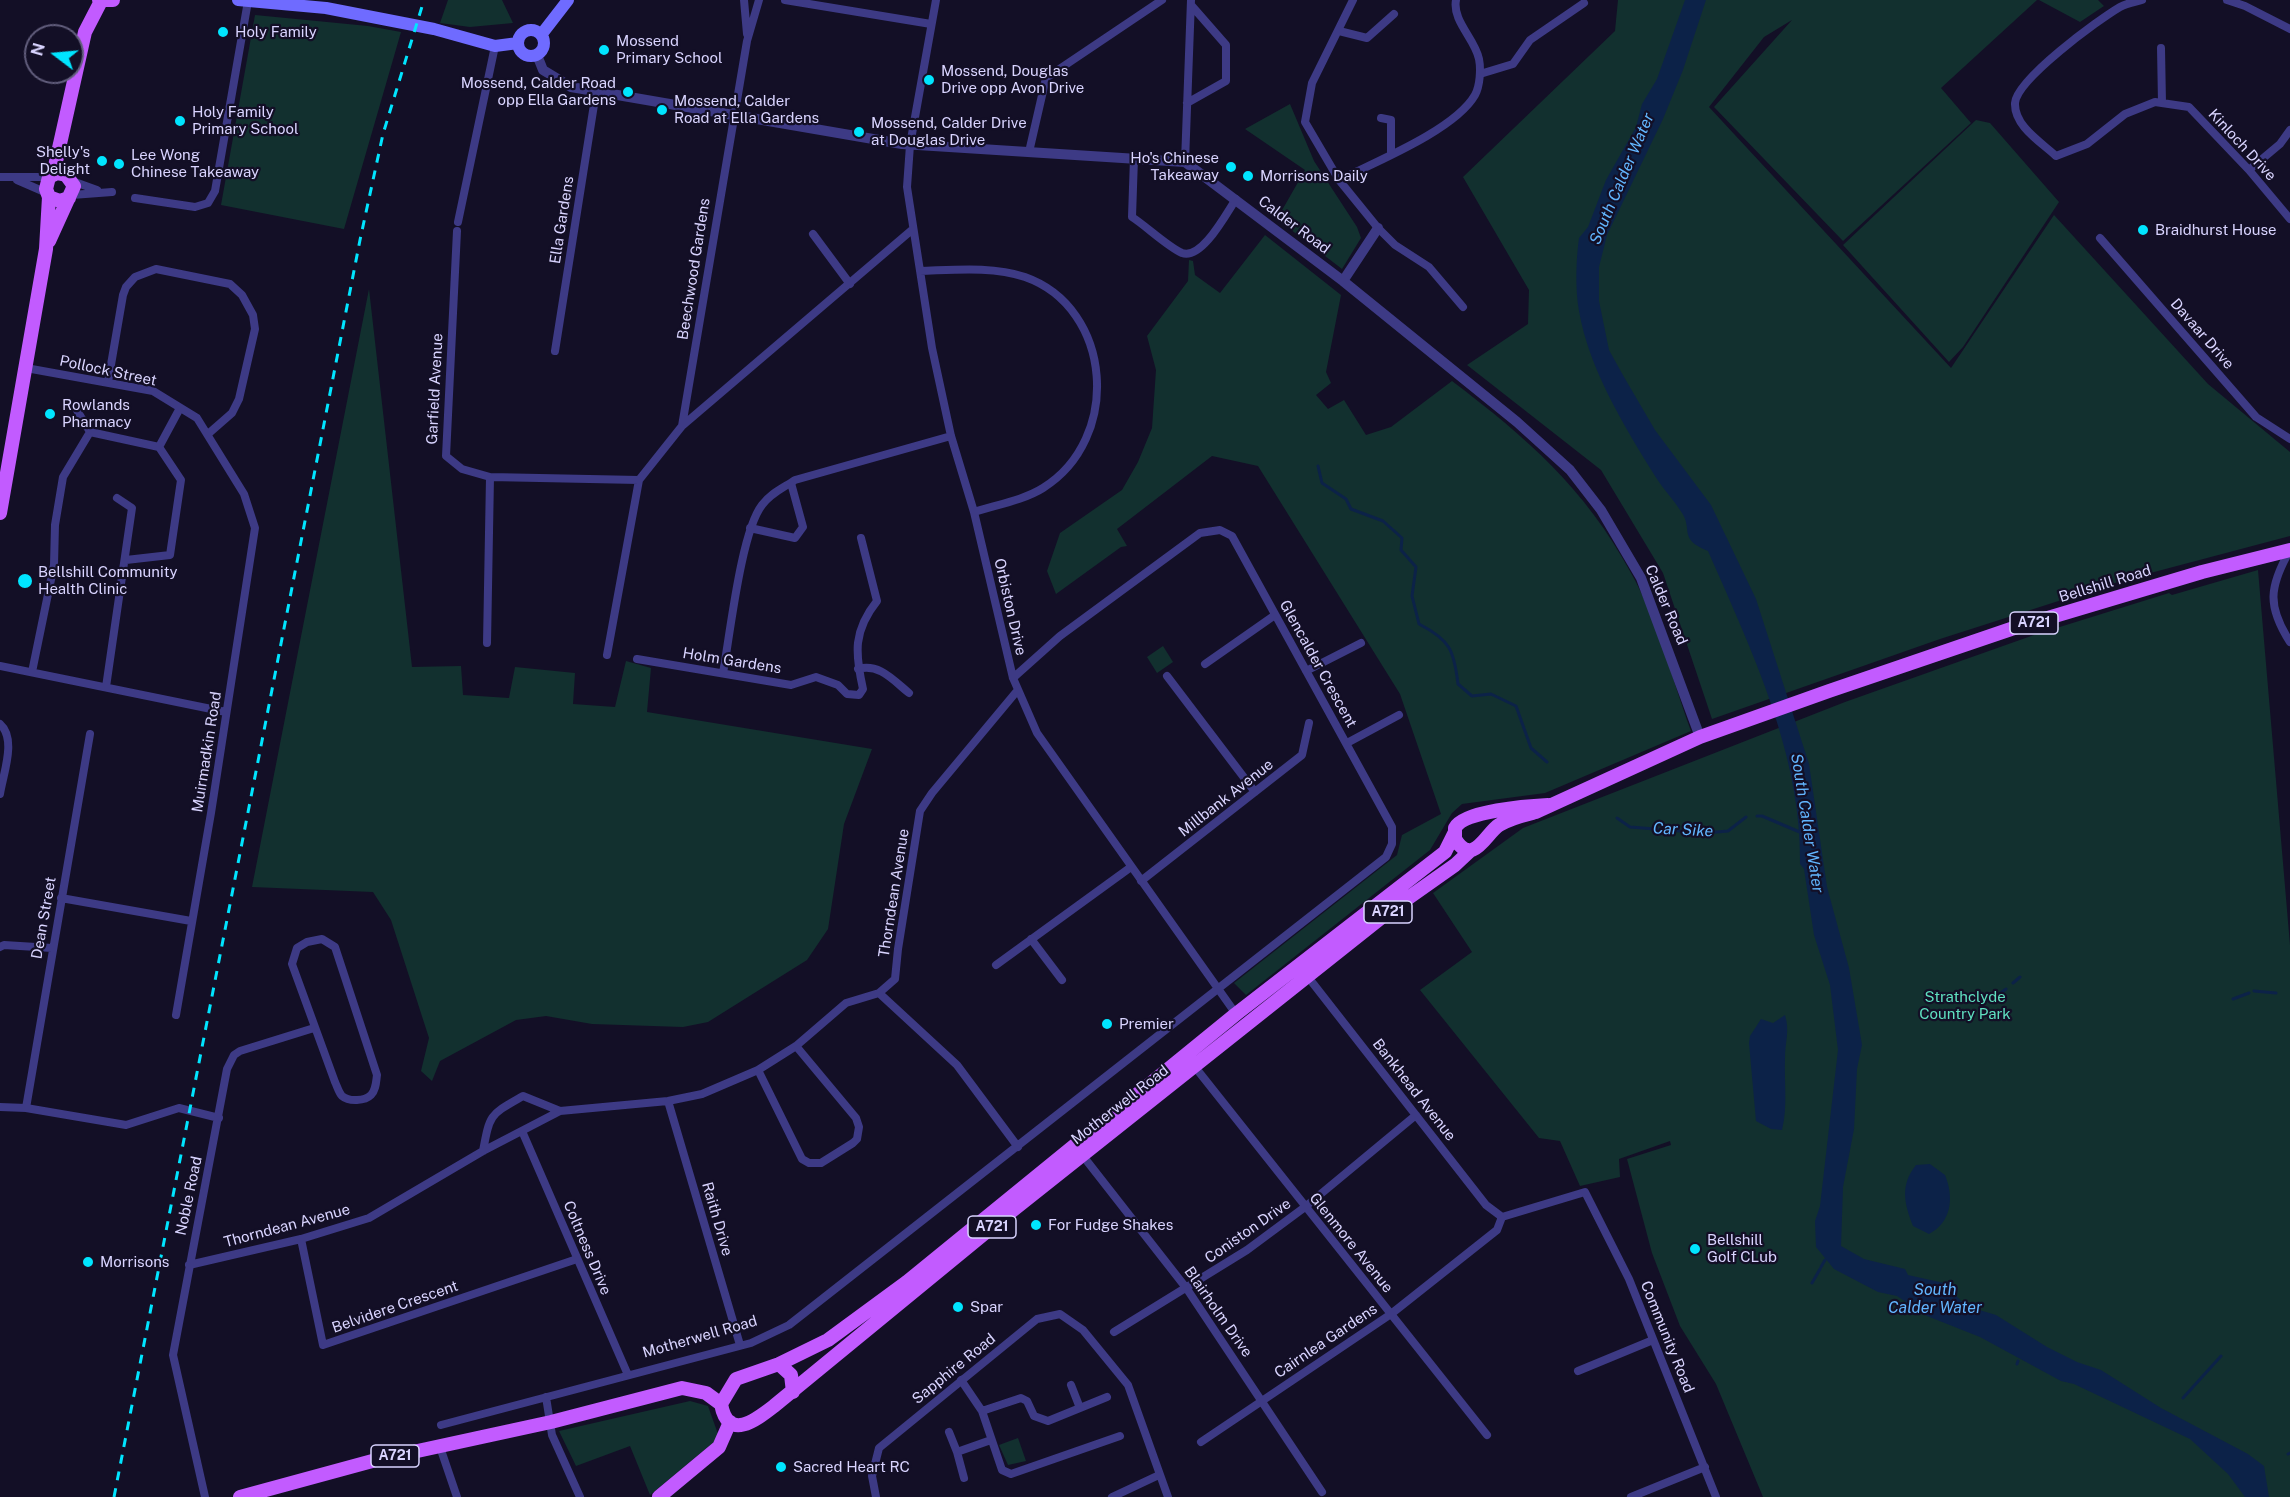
<!DOCTYPE html>
<style>
body{margin:0}
#map{position:relative;width:2290px;height:1497px;overflow:hidden;background:#130f26;font-family:"Public Sans",sans-serif}
canvas{display:block}
.north{position:absolute;left:24px;top:24px;width:60px;height:60px;box-sizing:border-box;background:#130f26;border:2px solid #625e7d;border-radius:50%;rotate:286deg;font-size:16px;font-weight:700;line-height:24px;text-align:center;color:#d9d4ff}
.north::after{content:'';display:block;margin:auto;width:21px;height:27px;background:#00e5ff;clip-path:polygon(50% 0,100% 100%,50% 72%,0 100%)}
</style>
<div id="map">
<canvas width="2290" height="1497"></canvas>
<div class="north">N</div>
</div>
<script>
const context = document.querySelector('canvas').getContext('2d');
context.lineJoin = 'round';
function paint(path, color) { context.fillStyle = color; context.fill(path, 'evenodd'); }
function trace(path, color, width, dash) { context.strokeStyle = color; context.lineWidth = width; context.lineCap = dash ? 'butt' : 'round'; context.setLineDash(dash || []); context.stroke(path); }
function write(font, color, halo, rows, align = 'center') {
  context.font = font + ' "Public Sans",sans-serif'; context.lineWidth = 4.5; context.setLineDash([]); context.textBaseline = 'middle'; context.strokeStyle = halo; context.fillStyle = color; for (const [text, x, y, turn = 0] of rows) {
    context.save(); context.translate(x, y); context.rotate((+turn || 0) * Math.PI / 180); context.textAlign = isNaN(turn) ? turn : align; if (halo) context.strokeText(text, 0, 0); context.fillText(text, 0, 0); context.restore();
  }
}
const green = new Path2D(`
 M448 0H502L513 23 470 27 440 23Z
 M1618 0H2037L1941 88 1971 123 1843 241 1714 107 1792 20 1764 37 1709 107 1951 368 2054 215 2208 384 2290 452V536L2124 580 1940 639 1712 719 1663 573 1601 470 1467 365 1528 324 1529 290 1463 177 1615 31Z
 M2039 0H2098L2104 6 2080 22Z
 M255 15 368 26 401 32 344 229 221 205Z
 M1290 104 1314 161 1357 227 1361 238 1342 269 1277 219 1305 170 1245 129Z
 M1976 120 1990 123 2059 202 1963 347 1949 362 1843 245Z
 M1265 235 1341 295 1326 372 1331 383 1316 395 1328 409 1344 400 1366 435 1391 427 1452 381C1527 438 1585 488 1631 573 1658 621 1672 679 1691 731L1545 793 1462 804 1452 813 1430 850 1246 995 1234 983 1397 855 1402 835 1441 814 1400 694 1258 466 1212 456 1117 529 1127 546 1121 547 1056 594 1047 571 1060 533 1122 490 1138 462 1152 428 1156 370 1147 336 1188 281 1189 260 1193 261 1195 275 1220 293Z
 M369 289 412 667 461 666 463 695 509 698 515 667 575 673 573 704 615 707 626 661 651 668 647 712 872 749 844 824 828 929 807 960 708 1022 683 1027 592 1024 546 1016 516 1020 440 1061 432 1081 421 1071 429 1038 391 920 373 892 252 887Z
 M2258 570 2290 945V1497H1763L1716 1384 1680 1326 1652 1253 1627 1159 1671 1145 1670 1141 1619 1159 1620 1177 1580 1186 1560 1141 1539 1138 1420 990 1472 952 1433 893 1523 828 1845 702 2034 635 2169 593 2172 595Z
 M1163 646 1173 662 1157 673 1147 657Z
 M690 1401 708 1406 718 1434 715 1441 650 1495 630 1446 576 1466 559 1431Z
 M1018 1438 1026 1461 1008 1465 999 1445Z`);
const water = new Path2D(`
 M1685 0H1706L1683 70 1663 119 1607 235 1599 267V301L1609 350 1624 377 1655 430 1711 505 1756 599 1809 764 1827 887 1849 968 1862 1045 1857 1069 1854 1129 1843 1187 1841 1246 1864 1259 1905 1269 1908 1275 1944 1283 1966 1306 1996 1315 2047 1347 2077 1362 2101 1370 2161 1408 2248 1454 2264 1466 2269 1497H2245L2228 1474 2190 1439 2074 1384 2061 1381 1980 1337 1927 1316 1897 1296 1878 1292 1834 1269 1816 1247 1815 1221 1820 1206 1838 1050 1830 985 1814 935 1804 869 1800 864C1802 755 1751 649 1708 551 1678 539 1693 530 1682 513 1674 500 1663 489 1655 476 1624 426 1589 369 1579 311 1575 288 1576 260 1579 238L1588 227 1606 180 1636 127 1642 104 1657 79Z
 M1785 1015C1790 1031 1785 1042 1785 1058 1784 1082 1788 1106 1782 1130L1771 1129 1756 1121 1749 1043 1750 1036 1761 1019 1773 1023Z
 M1930 1164 1945 1175C1954 1197 1952 1222 1929 1234L1913 1226C1904 1203 1900 1185 1916 1165Z`);
const stream = new Path2D(`
 M1318 466 1322 483 1346 499 1351 509 1383 521 1402 538 1401 550 1416 567 1412 596 1419 624C1450 640 1454 650 1458 684L1472 696 1491 694 1516 706 1531 748 1547 762
 M1757 816H1762L1802 833
 M1617 818 1630 827 1706 833 1728 831 1746 817
 M2013 983 2020 977
 M2254 991 2276 993
 M1994 998 2006 989
 M2233 999 2249 993
 M1821 1267 1825 1260
 M1812 1283 1820 1269
 M2017 1364 2018 1361
 M2183 1398 2221 1356
 M2288 1454 2290 1453`);
const minor = new Path2D(`
 M744 0 747 34
 M785 0 931 24
 M936 0 910 145 907 187 932 348 951 436 974 512 1013 678 1037 733 1236 1014
 M1353 0 1312 83 1305 122 1339 180 1378 228 1395 245 1429 267 1463 307
 M2142 0C2135 2 2127 3 2120 7 2098 20 2017 79 2015 103 2014 126 2041 142 2056 156L2087 144 2125 114 2155 102 2189 107 2249 170 2290 219
 M2227 0 2245 6 2290 29
 M1339 31 1367 38 1394 14
 M2161 48 2162 103
 M1480 74 1513 64 1530 40 1584 3
 M1187 103 1226 81V45L1191 5
 M1381 118 1391 120V154
 M1029 152 1046 78 1162 0
 M1134 158 1132 217C1146 226 1168 247 1182 253 1202 260 1226 214 1236 199
 M1185 162 1191 0
 M2249 170 2280 144 2290 130
 M0 177H49
 M17 180 47 193
 M1339 180C1375 162 1455 130 1475 95 1480 86 1481 69 1479 59 1475 39 1452 21 1456 0
 M72 181 97 190
 M72 195 112 192
 M135 198 195 207 208 203 215 191 248 1
 M458 222 495 46
 M457 231 446 456 462 469 490 477 639 480
 M813 234 850 284
 M2100 238 2256 417 2290 439
 M920 271C954 270 992 266 1025 277 1113 308 1122 439 1043 488 1024 500 996 505 974 512
 M555 351 596 92
 M26 368 153 391 197 418 244 494 255 528 211 813 176 1015
 M108 382 123 295 126 287 135 277 156 269 230 284 242 295 253 315 255 329 239 399 232 413 208 434
 M75 407 90 432
 M682 426 913 229
 M159 447 180 408
 M750 528 795 538 803 527 791 483
 M2290 550C2269 587 2267 606 2290 642
 M487 643 490 477
 M607 655 639 480 682 426 747 41 759 0
 M637 659 791 685 816 677 838 685 847 694 859 695 863 689C855 653 853 631 877 601L861 538
 M1205 664 1275 615
 M0 666 226 712
 M858 669C879 663 893 680 909 693
 M1306 671 1361 643
 M32 672 54 565 55 525 63 477 90 432 159 447 181 480 170 555 126 560
 M723 673C730 635 741 532 762 505 771 493 783 488 795 480L951 436
 M1167 676 1255 792
 M106 687 132 508 117 498
 M0 724C17 739 3 774 0 794
 M1347 743 1399 715
 M1141 881 1302 755 1309 723
 M61 898 191 921
 M322 939 335 947 377 1075C376 1082 376 1090 371 1095 365 1101 349 1102 342 1096 339 1093 337 1086 335 1082L292 964 297 948 307 942Z
 M1031 939 1062 980
 M0 947 4 945 52 948
 M996 965 1131 867
 M1308 977 1486 1205 1502 1217
 M879 993 957 1065 1018 1147
 M1195 1067 1487 1435
 M758 1070 802 1159 809 1163H821L853 1143 857 1139 859 1127 856 1118 796 1046
 M668 1101 740 1345
 M0 1107 26 1108 126 1125 179 1108 219 1118
 M26 1108 90 734
 M522 1131 628 1375
 M483 1151C490 1113 490 1115 523 1096L560 1111
 M1083 1156 1187 1289 1322 1492
 M1502 1217 1585 1192 1629 1279 1716 1497
 M301 1239 323 1345 577 1259
 M189 1265 301 1239 369 1218 483 1151 560 1111 668 1101 702 1094 758 1070 796 1046 846 1003 879 993 895 979 898 949 920 811 932 793 1017 691
 M1114 1332 1247 1250 1305 1207 1416 1115
 M1578 1371 1653 1340
 M961 1380 982 1411 1002 1470 1011 1474 1120 1436
 M1071 1385 1080 1408
 M546 1397 552 1435 580 1497
 M982 1411 1021 1398 1027 1401 1034 1416 1048 1421 1107 1397
 M441 1425 751 1343 789 1325 1386 857 1392 844V827L1232 536 1220 530 1200 533 1060 636 1013 678
 M949 1432 957 1452 991 1440
 M1201 1442 1391 1314 1497 1230 1502 1217
 M440 1447 457 1497
 M957 1452 964 1478
 M205 1497 173 1355 227 1069 234 1055 240 1051 314 1028
 M876 1497 872 1476 879 1448 1037 1319 1060 1314 1083 1330 1128 1385 1168 1497
 M1112 1497 1159 1475
 M1631 1497 1705 1467`);
const tertiary = new Path2D(`
 M537 55 543 70 571 87 902 144 1185 162 1343 281 1517 422 1570 470 1601 510 1641 578 1700 737
 M1343 281 1378 228`);
const secondary = new Path2D(`
 M238 0 326 8 434 29 495 46 518 43
 M518 43a13 13 0 1 1 26 0a13 13 0 1 1-26 0Z
 M541 35 568 0`);
const primary = new Path2D(`
 M99 0H113
 M53 175 85 32 101 1
 M49 241 74 186 66 175 57 173 49 177 46 189 49 197 60 201 69 198
 M0 513 46 249 49 197
 M1548 805C1528 806 1463 811 1455 828V839C1473 868 1486 833 1499 825 1510 818 1524 815 1536 812L1700 737 1829 691 2011 629 2202 572 2290 550
 M1454 834 1445 852 1236 1014 907 1282 828 1340 779 1364 736 1379 721 1404C728 1442 756 1420 774 1406L1008 1214 1387 913 1455 865 1471 850
 M779 1364 791 1375 793 1392
 M240 1497 376 1460 551 1422 682 1388 706 1393 721 1404
 M659 1497 719 1447 730 1422`);
const rail = new Path2D(`
 M114 1497 360 240 383 134 424 0`);
const markers = [
 [223,32,6,"#00e5ff"],
 [604,50,6,"#00e5ff"],
 [929,80,6,"#00e5ff"],
 [628,92,6,"#00e5ff"],
 [662,110,6,"#00e5ff"],
 [180,121,6,"#00e5ff"],
 [859,132,6,"#00e5ff"],
 [102,161,6,"#00e5ff"],
 [119,164,6,"#00e5ff"],
 [1231,167,6,"#00e5ff"],
 [1248,176,6,"#00e5ff"],
 [2143,230,6,"#00e5ff"],
 [50,414,6,"#00e5ff"],
 [25,581,8,"#00e5ff"],
 [1107,1024,6,"#00e5ff"],
 [1036,1225,6,"#00e5ff"],
 [1695,1249,6,"#00e5ff"],
 [88,1262,6,"#00e5ff"],
 [958,1307,6,"#00e5ff"],
 [781,1467,6,"#00e5ff"]
];
const shields = [
 [2034,623,48],
 [1388,912,48],
 [992,1227,48],
 [395,1456,48]
];
const shieldNames = [
 ["A721",2034,623],
 ["A721",1388,912],
 ["A721",992,1227],
 ["A721",395,1456]
];
const poiNames = [
 ["Holy Family",235,32],
 ["Mossend",616,41],
 ["Primary School",616,58],
 ["Mossend, Douglas",941,71],
 ["Drive opp Avon Drive",941,88],
 ["Mossend, Calder Road",616,83,"right"],
 ["opp Ella Gardens",616,100,"right"],
 ["Mossend, Calder",674,101],
 ["Road at Ella Gardens",674,118],
 ["Holy Family",192,112],
 ["Primary School",192,129],
 ["Mossend, Calder Drive",871,123],
 ["at Douglas Drive",871,140],
 ["Shelly's",90,152,"right"],
 ["Delight",90,169,"right"],
 ["Lee Wong",131,155],
 ["Chinese Takeaway",131,172],
 ["Ho's Chinese",1219,158,"right"],
 ["Takeaway",1219,175,"right"],
 ["Morrisons Daily",1260,176],
 ["Braidhurst House",2155,230],
 ["Rowlands",62,405],
 ["Pharmacy",62,422],
 ["Bellshill Community",38,572],
 ["Health Clinic",38,589],
 ["Premier",1119,1024],
 ["For Fudge Shakes",1048,1225],
 ["Bellshill",1707,1240],
 ["Golf CLub",1707,1257],
 ["Morrisons",100,1262],
 ["Spar",970,1307],
 ["Sacred Heart RC",793,1467]
];
const streetNames = [
 ["Kinloch Drive",2242,145,47],
 ["Ella Gardens",562,220,-81],
 ["Calder Road",1294,225,37],
 ["Beechwood Gardens",694,269,-81],
 ["Davaar Drive",2202,334,49],
 ["Pollock Street",108,371,12],
 ["Garfield Avenue",435,389,-87],
 ["Bellshill Road",2105,584,-17],
 ["Calder Road",1666,605,67],
 ["Orbiston Drive",1010,607,77],
 ["Holm Gardens",732,661,9],
 ["Glencalder Crescent",1318,664,61],
 ["Muirmadkin Road",207,752,-81],
 ["Millbank Avenue",1226,798,-38],
 ["Thorndean Avenue",894,893,-81],
 ["Dean Street",44,918,-80],
 ["Bankhead Avenue",1414,1090,52],
 ["Motherwell Road",1120,1105,-38],
 ["Noble Road",189,1196,-78],
 ["Raith Drive",717,1219,74],
 ["Thorndean Avenue",287,1226,-15],
 ["Coniston Drive",1248,1231,-35],
 ["Glenmore Avenue",1351,1243,51],
 ["Coltness Drive",587,1248,67],
 ["Belvidere Crescent",395,1307,-19],
 ["Blairholm Drive",1218,1312,55],
 ["Motherwell Road",700,1337,-16],
 ["Community Road",1667,1337,68],
 ["Cairnlea Gardens",1326,1341,-34],
 ["Sapphire Road",954,1369,-39]
];
const parkNames = [
 ["Strathclyde",1965,997],
 ["Country Park",1965,1014]
];
const waterNames = [
 ["South Calder Water",1622,179,-67],
 ["South Calder Water",1807,823,81],
 ["Car Sike",1683,830,3],
 ["South",1935,1290],
 ["Calder Water",1935,1308]
];
paint(green, '#12302f');
paint(water, '#0c2248');
trace(stream, '#0c2248', 3);
trace(minor, '#3d3a85', 8);
trace(tertiary, '#3d3a85', 10);
trace(secondary, '#6f6bff', 12);
trace(primary, '#c25bff', 14);
trace(rail, '#00e5ff', 3, [9, 8]);
for (const [x, y, r, color] of markers) { const dot = new Path2D(); dot.arc(x, y, r, 0, 2 * Math.PI); context.fillStyle = color; context.fill(dot); trace(dot, '#130f26', 2); }
for (const [x, y, w] of shields) { const box = new Path2D(); box.roundRect(x - w / 2, y - 11, w, 22, 4.5); context.fillStyle = '#130f26'; context.fill(box); trace(box, '#d9d4ff', 1.5); }
write('bold 14px', '#d9d4ff', null, shieldNames);
write('15px', '#d9d4ff', '#130f26', poiNames, 'left');
write('15px', '#d9d4ff', '#130f26', streetNames);
write('15px', '#5fe0c0', '#130f26', parkNames);
write('italic 16px', '#62b6ff', '#130f26', waterNames);
</script>
